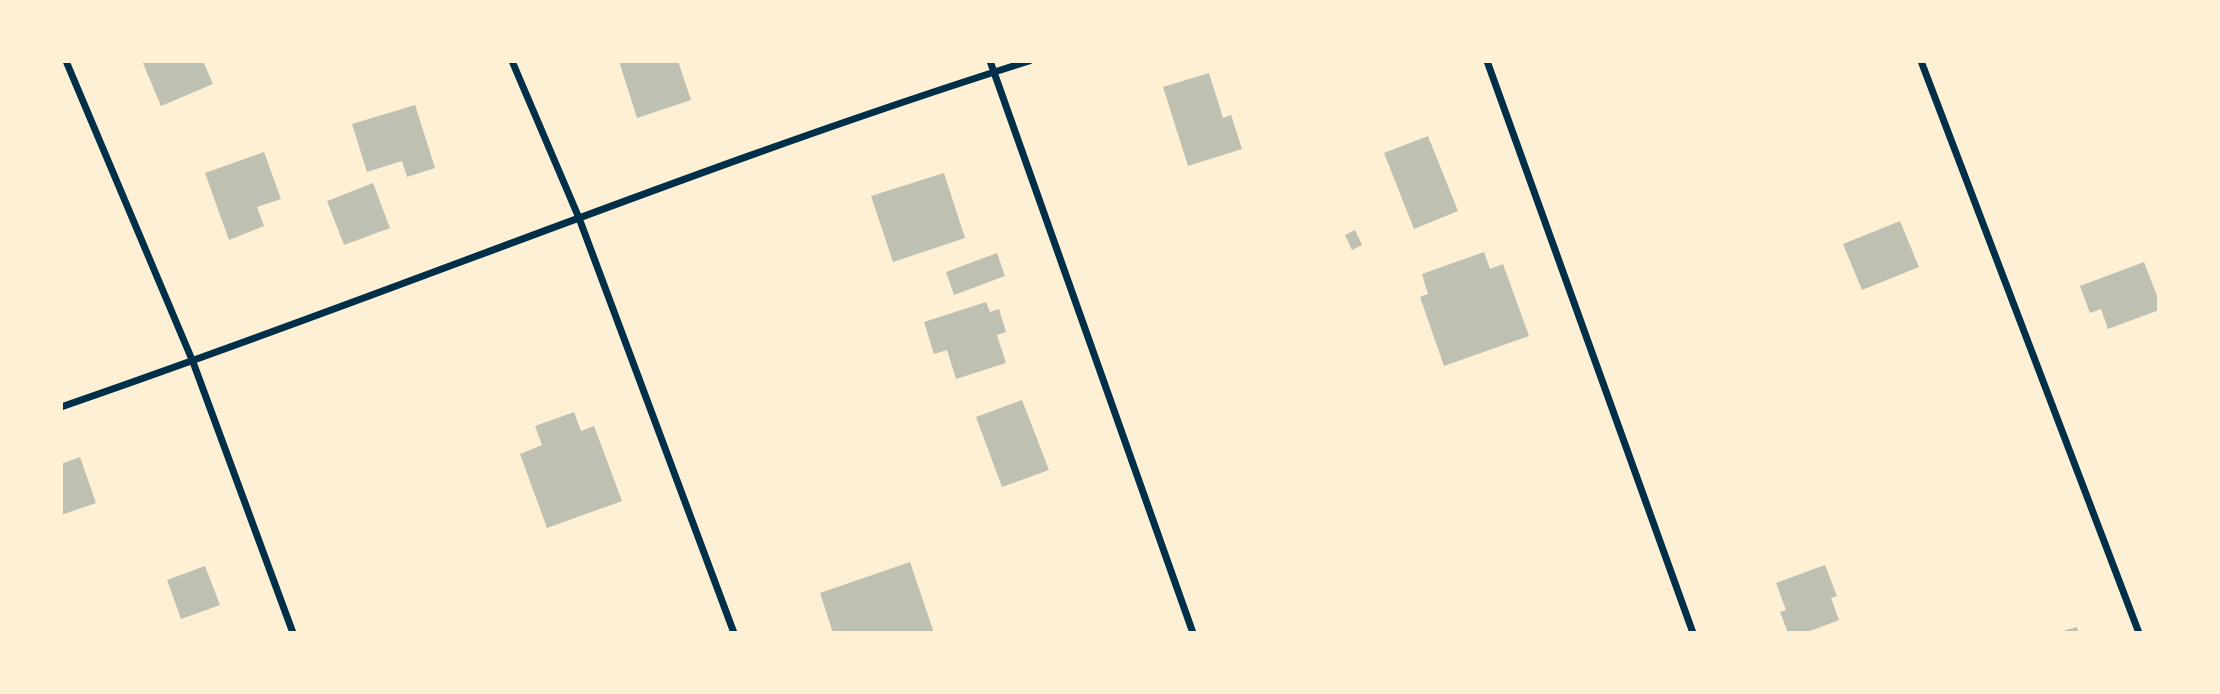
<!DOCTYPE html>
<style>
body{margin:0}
#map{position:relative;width:2220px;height:694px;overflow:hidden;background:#fdf0d5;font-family:"Exo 2",sans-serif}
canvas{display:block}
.frame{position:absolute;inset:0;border:63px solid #fdf0d5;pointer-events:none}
</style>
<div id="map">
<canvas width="2220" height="694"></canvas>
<div class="frame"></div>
</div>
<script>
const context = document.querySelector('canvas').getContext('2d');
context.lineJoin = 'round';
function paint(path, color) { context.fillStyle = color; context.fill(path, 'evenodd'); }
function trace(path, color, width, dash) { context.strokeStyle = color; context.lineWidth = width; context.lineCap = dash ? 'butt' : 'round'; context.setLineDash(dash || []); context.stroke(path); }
const building = new Path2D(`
 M142 61H203L213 84 161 106Z
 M619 61H678L691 100 637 118Z
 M1209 73 1223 118 1231 115 1242 149 1188 166 1163 87Z
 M415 105 435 168 407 177 402 161 367 172 352 124Z
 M1428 136 1458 211 1414 229 1384 153Z
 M264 152 281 199 257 207 264 226 229 240 205 173Z
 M944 173 965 238 893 262 871 196Z
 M373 183 390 228 344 245 327 201Z
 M1900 221 1919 267 1862 290 1843 244Z
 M1355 230 1362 245 1352 250 1345 235Z
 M1484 252 1490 269 1503 264 1529 336 1444 366 1420 297 1428 294 1422 274Z
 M997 253 1005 276 954 295 946 272Z
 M2144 262 2159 301V310L2108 329 2101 309 2090 313 2080 286Z
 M986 302 990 312 999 309 1006 332 997 335 1006 363 956 379 947 350 934 354 924 322Z
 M1022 400 1049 470 1002 487 976 417Z
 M574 412 581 431 594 426 622 501 547 528 520 454 542 445 535 426Z
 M80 457 96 503 61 515V464Z
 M910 562 934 633H833L820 593Z
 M1825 565 1837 596 1831 598 1839 620 1805 633H1788L1780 612 1786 610 1776 583Z
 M205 566 220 605 181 619 167 580Z
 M2077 627 2079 633H2059V632Z`);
const minor = new Path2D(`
 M66 61 193 362 293 633
 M512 61 579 218 734 633
 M990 61 1193 633
 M1487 61 1693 633
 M1921 61 2139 633
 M61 407C385 296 702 164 1029 61`);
paint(building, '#bec0b2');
trace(minor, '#003049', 7);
</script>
